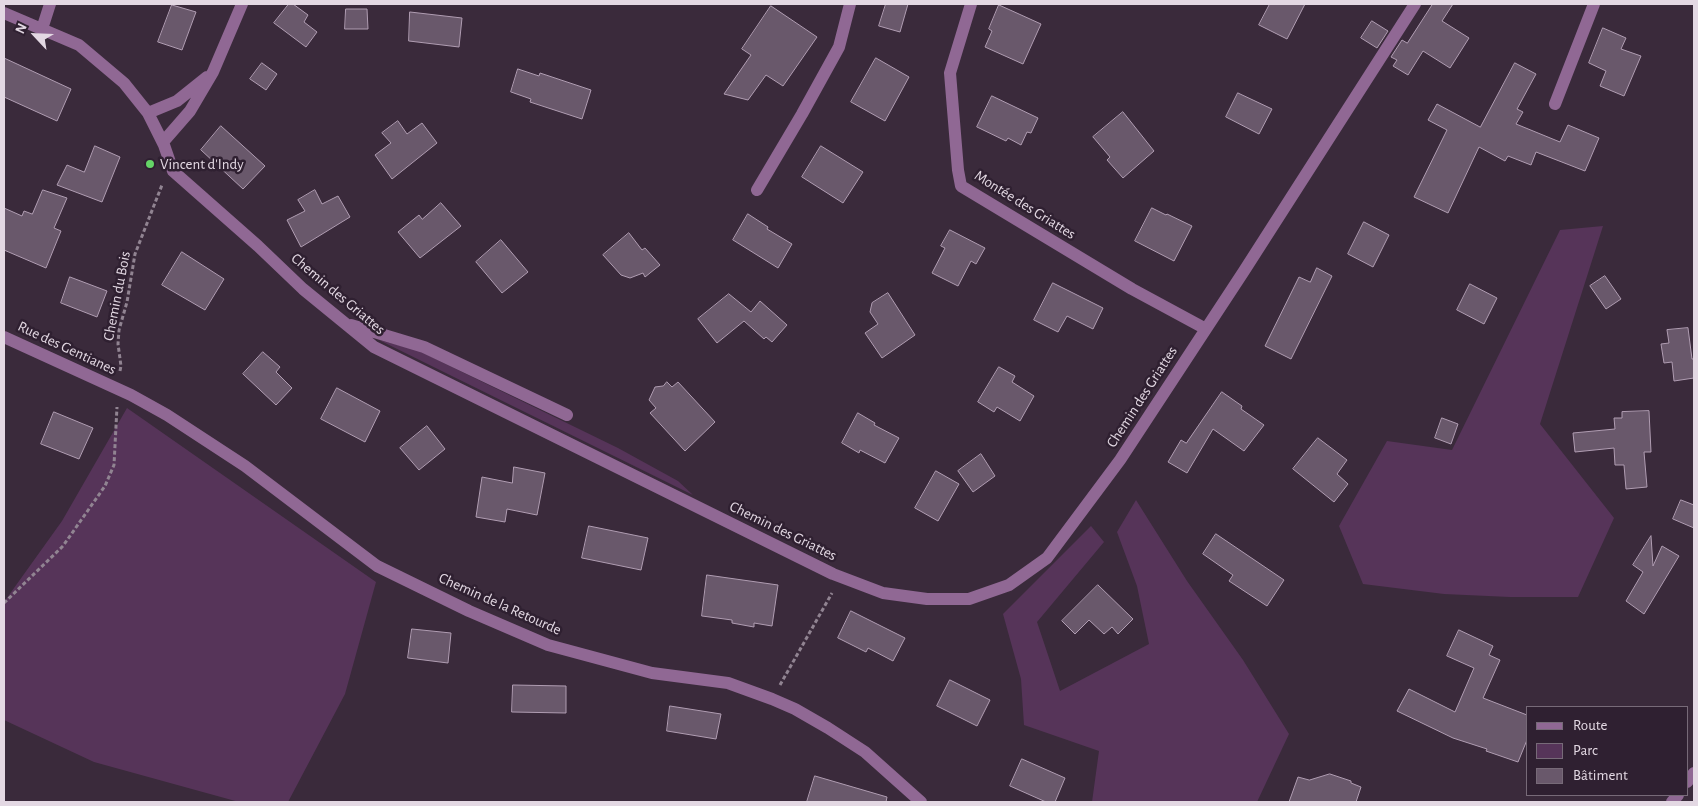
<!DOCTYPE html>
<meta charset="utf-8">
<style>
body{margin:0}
#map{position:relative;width:1698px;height:806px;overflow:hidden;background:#3a2a3b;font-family:"Alegreya Sans",sans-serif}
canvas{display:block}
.frame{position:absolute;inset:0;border:5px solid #e3d8e3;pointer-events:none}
.legend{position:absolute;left:1526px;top:706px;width:162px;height:90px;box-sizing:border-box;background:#2f2031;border:1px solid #776a78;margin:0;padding:6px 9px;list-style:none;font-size:15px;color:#e3d8e3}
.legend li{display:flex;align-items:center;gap:10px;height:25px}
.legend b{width:25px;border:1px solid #776a78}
.north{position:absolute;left:10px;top:10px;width:50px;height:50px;-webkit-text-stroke:4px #2f2031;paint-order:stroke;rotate:295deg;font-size:14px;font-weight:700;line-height:20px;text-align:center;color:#e3d8e3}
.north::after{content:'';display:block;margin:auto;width:18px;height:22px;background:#e3d8e3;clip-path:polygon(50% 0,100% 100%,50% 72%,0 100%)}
</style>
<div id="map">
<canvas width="1698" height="806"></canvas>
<div class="frame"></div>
<ul class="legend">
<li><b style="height:6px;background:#906894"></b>Route</li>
<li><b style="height:14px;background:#563459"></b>Parc</li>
<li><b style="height:14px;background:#69586b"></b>Bâtiment</li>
</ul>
<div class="north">N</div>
</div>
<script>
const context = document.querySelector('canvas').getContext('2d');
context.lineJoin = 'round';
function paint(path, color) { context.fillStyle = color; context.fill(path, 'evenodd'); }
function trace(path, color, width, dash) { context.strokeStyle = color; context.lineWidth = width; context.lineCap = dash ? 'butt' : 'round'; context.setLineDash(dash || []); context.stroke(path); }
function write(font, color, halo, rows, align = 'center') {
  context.font = font + ' "Alegreya Sans",sans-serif'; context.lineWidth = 5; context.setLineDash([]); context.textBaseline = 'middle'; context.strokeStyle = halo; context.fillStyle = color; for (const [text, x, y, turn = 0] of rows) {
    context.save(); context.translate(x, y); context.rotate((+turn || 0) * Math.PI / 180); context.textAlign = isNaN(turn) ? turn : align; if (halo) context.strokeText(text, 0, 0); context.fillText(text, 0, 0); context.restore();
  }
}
const green = new Path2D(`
 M1603 226 1540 424 1614 518 1578 597H1510L1444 594 1363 584 1339 526 1387 441 1452 450 1560 230Z
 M379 340 417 350 618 448 678 481 693 495Z
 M127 408 376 582 345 694 288 802H239L94 762 4 720V602L62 521Z
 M1136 500 1187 581 1243 660 1289 734 1257 802H1092L1099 751 1024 725 1021 679 1003 614 1091 526 1104 542 1037 622 1060 691 1149 644 1137 586 1117 532Z`);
const building = new Path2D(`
 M289 4H293L308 15 304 22 317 32 306 47 274 23Z
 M886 4H908L900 32 879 26Z
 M1270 4H1305L1287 39 1259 25Z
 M1433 4H1453L1442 21 1469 38 1450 68 1423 51 1408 75 1393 66 1397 60 1391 57 1402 40 1407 43Z
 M172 5 196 12 182 50 158 42Z
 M999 5 1041 24 1023 64 985 47 992 31 989 29Z
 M771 6 817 37 783 86 766 75 748 100 724 94 751 55 742 49Z
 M346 9H367L368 29H345Z
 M410 12 462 18 459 47 409 41Z
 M1372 21 1388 31 1377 48 1361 38Z
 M1603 28 1626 38 1621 49 1641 56 1624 96 1600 86 1606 71 1589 63Z
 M4 58 71 89 57 121 4 97Z
 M876 58 909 77 885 121 851 102Z
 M262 63 277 74 266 90 250 79Z
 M1515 63 1536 74 1517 109 1523 112 1516 124 1560 142 1568 125 1599 138 1585 171 1536 152 1531 165 1508 156 1505 161 1479 147 1448 213 1414 197 1447 130 1428 120 1437 104 1480 127Z
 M518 69 539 76 540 73 591 90 582 119 530 102 531 99 511 92Z
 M1238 93 1272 109 1259 134 1226 117Z
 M992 96 1038 118 1031 133 1027 132 1021 145 1008 138 1006 141 977 127Z
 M1123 112 1154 151 1123 178 1107 160 1110 157 1093 137Z
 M398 121 407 134 422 123 437 143 392 179 375 155 391 143 382 133Z
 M221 126 265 166 243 189 201 150Z
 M95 146 120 157 102 202 57 185 67 165 84 172Z
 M821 146 863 172 843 203 802 177Z
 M43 190 67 198 54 228 61 231 46 268 4 250V208L22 216 24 211 32 214Z
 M315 190 322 204 338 196 350 217 301 247 287 220 305 211 298 200Z
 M441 203 461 226 420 258 398 232 419 215 422 219Z
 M1152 208 1166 215 1167 214 1192 226 1174 261 1135 241Z
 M748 214 768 227 767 229 792 244 778 268 733 240Z
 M1364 222 1389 235 1373 267 1348 254Z
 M950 230 985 248 976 264 971 261 958 286 932 273 945 248 941 246Z
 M629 233 642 250 645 248 660 265 645 277 643 273 630 278 621 275 603 255Z
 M501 240 528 272 502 293 476 262Z
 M182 252 224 279 205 310 162 285Z
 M1317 268 1332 276 1291 359 1265 346 1299 277 1310 282Z
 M1605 276 1621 299 1606 309 1590 286Z
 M70 277 107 291 97 317 61 303Z
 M1053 283 1103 308 1093 329 1067 316 1058 332 1034 320Z
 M1470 284 1497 298 1484 324 1457 310Z
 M888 293 915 335 882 358 865 333 878 324 870 312 872 303Z
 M729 294 751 312 760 301 787 325 772 342 766 337 764 339 744 321 717 343 698 319Z
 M1688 328 1692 359H1694V378L1674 381 1672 362 1664 363 1661 344 1669 343 1667 330Z
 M263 352 280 367 276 372 292 388 276 405 243 374Z
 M999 367 1015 376 1012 382 1034 396 1020 421 997 407 994 412 978 402Z
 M667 382 672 387 678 382 715 422 685 451 650 413 656 408 649 400 655 387 663 386Z
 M337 388 380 411 365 442 321 419Z
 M1222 392 1242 406 1241 409 1264 425 1244 451 1213 429 1187 473 1168 462 1181 440 1186 443Z
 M1649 411 1651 452H1644L1647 487 1626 489 1624 465H1615L1614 448 1575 452 1573 433 1615 429 1614 418H1622V412Z
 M54 412 93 428 79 459 41 444Z
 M858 413 875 423 874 425 899 438 885 463 860 450 859 453 842 443Z
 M1442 418 1458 424 1451 444 1435 438Z
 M427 426 445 449 419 470 400 448Z
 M1318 438 1347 460 1337 474 1348 484 1334 502 1293 469Z
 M981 454 995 476 973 492 958 471Z
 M514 467 545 473 537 515 507 509 505 522 476 517 482 477 512 483Z
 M936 471 959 484 938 521 915 508Z
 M1681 500 1694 505V528L1673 519Z
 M589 526 648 538 641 570 582 558Z
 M1216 534 1284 580 1267 606 1229 581 1233 575 1203 554Z
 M1651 536 1653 566 1662 546 1679 556 1644 614 1626 601 1643 572 1633 565Z
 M707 575 778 585 772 626 754 623V627L732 623V620L702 616Z
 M1098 585 1133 619 1118 634 1112 627 1104 634 1089 620 1075 634 1062 621Z
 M851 611 905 638 893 661 868 648 866 652 838 638Z
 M412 629 451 633 448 663 408 658Z
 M1459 630 1493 646 1489 655 1500 660 1483 698 1527 715V740L1518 762 1486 751 1487 749 1453 738 1397 711 1409 689 1455 712 1474 668 1447 656Z
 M950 680 990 700 977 726 937 706Z
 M513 685 566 686V713L512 712Z
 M670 706 721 714 716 739 667 731Z
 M1022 759 1065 778 1055 802H1046L1010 786Z
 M1330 774 1351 781V783L1361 787 1356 802H1289L1298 777 1309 780Z
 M815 776 887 797 886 802H807Z`);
const path = new Path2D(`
 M120 371 121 366 118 344 119 330 127 302 135 254 162 185
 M4 603 63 546 105 486 114 465 117 407
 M780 685 832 593`);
const minor = new Path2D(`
 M971 4 950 73 958 170 961 186 1132 289 1206 329
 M4 13 79 45 124 83 148 113 164 145 173 171 258 246 303 289 374 347 833 574 883 593 927 599H969L1009 585 1047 558 1120 460 1244 271 1415 4
 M42 29 50 4
 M1555 104 1594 4
 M148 113 177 101 207 77
 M163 142 190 111 213 72 242 4
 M757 190 802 114 839 47 850 4
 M351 325 424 347 567 415
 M4 337 131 395 167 415 245 466 377 566 469 611 548 645 652 673 728 683 772 699 795 709 828 728 865 752 921 802
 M1687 782 1694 773
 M1672 802 1678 795`);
const markers = [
 [150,164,5,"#65d467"]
];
const poiNames = [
 ["Vincent d'Indy",160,164]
];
const streetNames = [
 ["Montée des Griattes",1025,205,32],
 ["Chemin des Griattes",338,294,40],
 ["Chemin du Bois",117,296,-79],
 ["Rue des Gentianes",67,348,25],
 ["Chemin des Griattes",1142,397,-57],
 ["Chemin des Griattes",783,531,26],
 ["Chemin de la Retourde",500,604,24]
];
paint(green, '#563459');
paint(building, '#69586b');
trace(building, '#b09db2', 1);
trace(path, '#918492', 3, [4, 2.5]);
trace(minor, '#906894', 12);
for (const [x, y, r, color] of markers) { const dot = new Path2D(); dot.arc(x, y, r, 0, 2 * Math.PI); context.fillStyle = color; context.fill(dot); trace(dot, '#2f2031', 2); }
write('15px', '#e3d8e3', '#2f2031', poiNames, 'left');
write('15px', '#e3d8e3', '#2f2031', streetNames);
</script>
